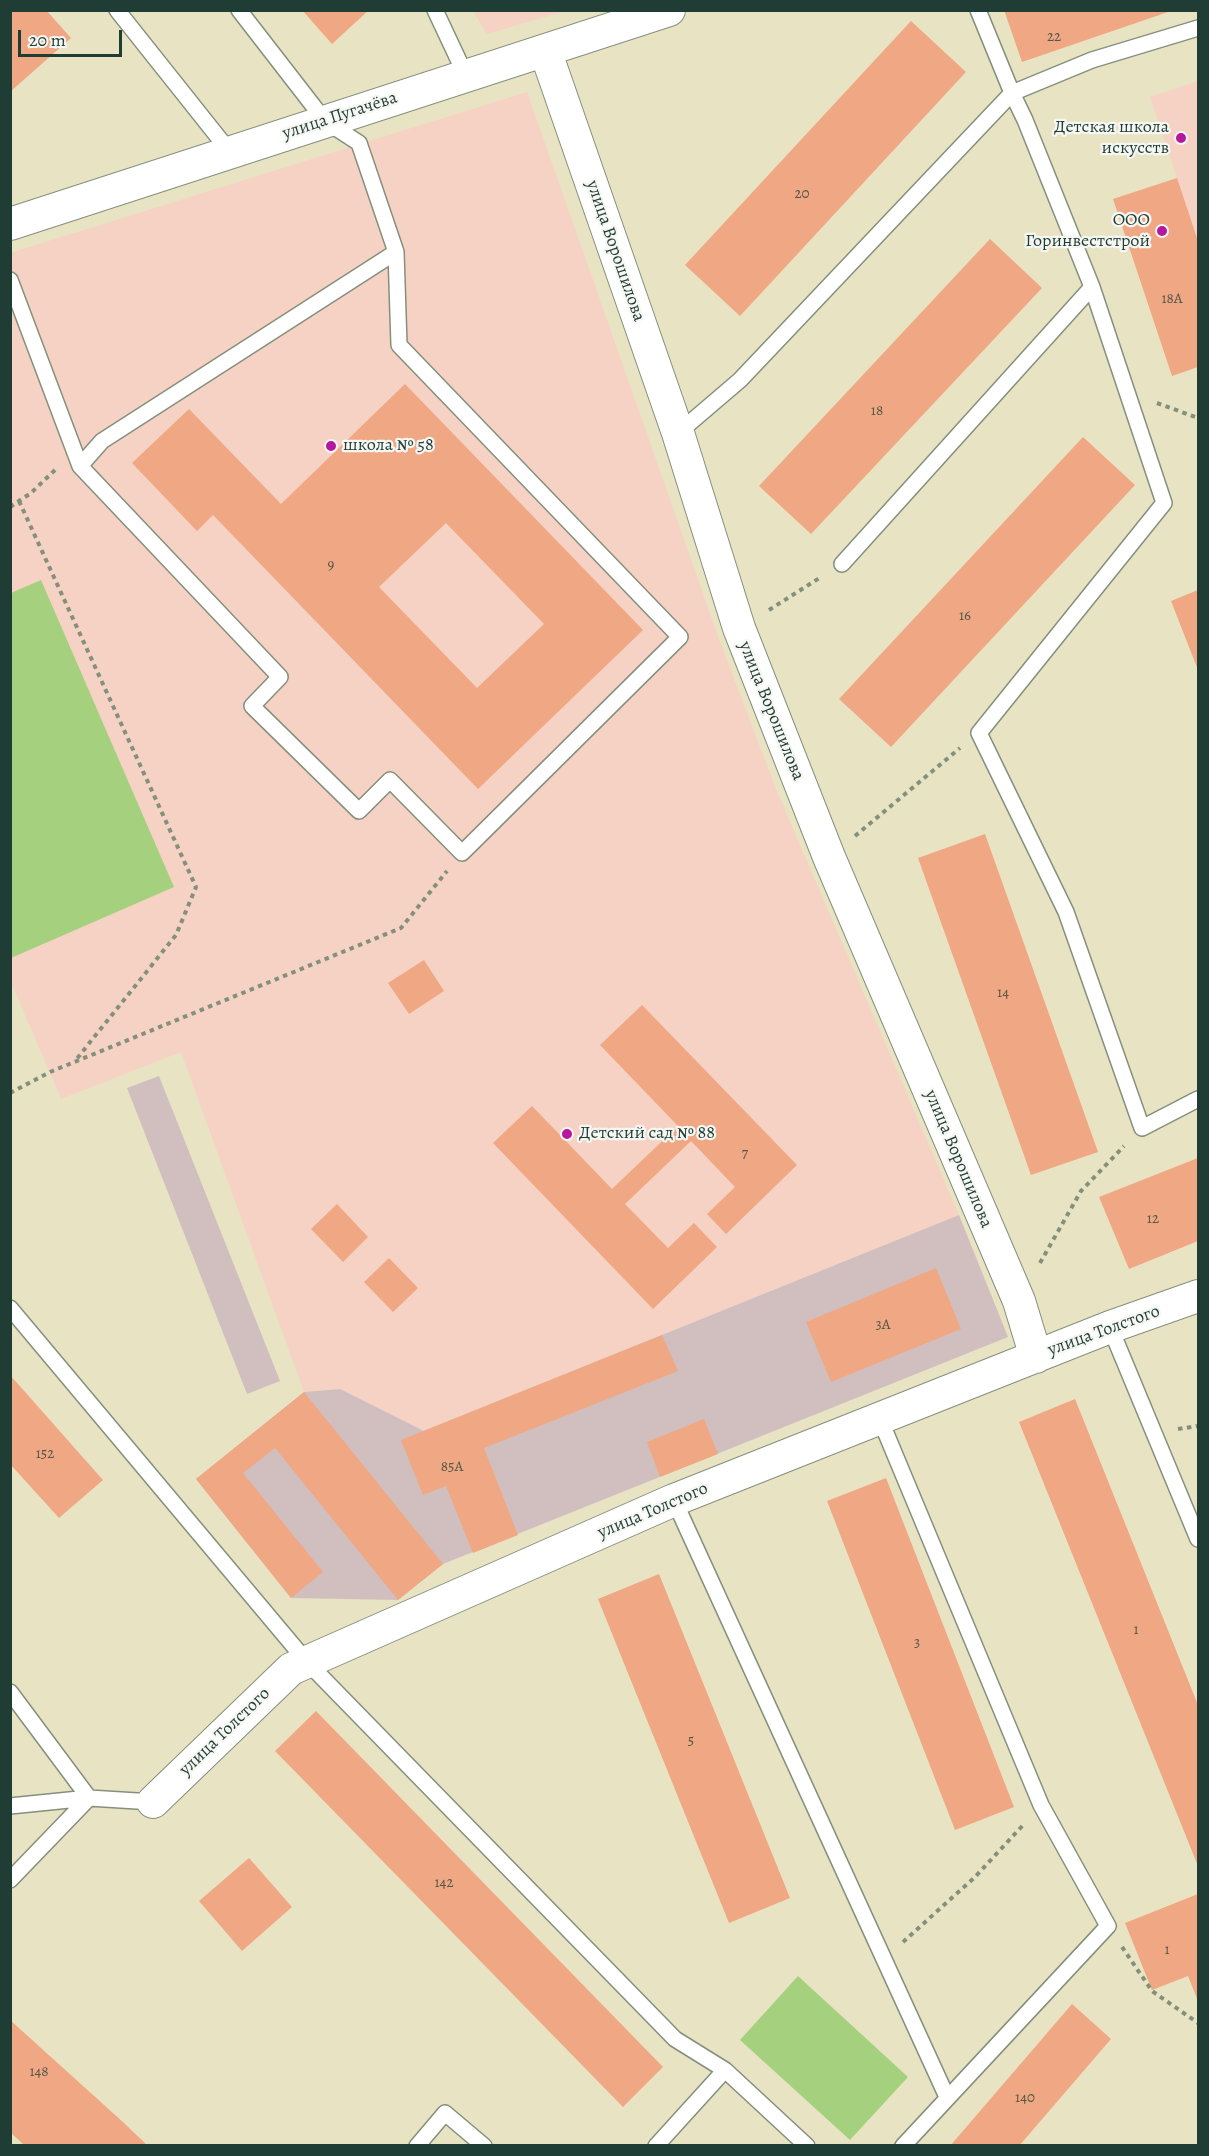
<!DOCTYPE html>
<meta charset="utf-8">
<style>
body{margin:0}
#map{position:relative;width:1209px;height:2156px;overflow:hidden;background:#e8e3c3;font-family:Alegreya,serif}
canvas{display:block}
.frame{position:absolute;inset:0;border:12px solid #1f3d34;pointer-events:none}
.scale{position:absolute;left:18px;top:30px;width:104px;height:27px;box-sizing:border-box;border:3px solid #1f3d34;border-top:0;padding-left:8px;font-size:18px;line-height:21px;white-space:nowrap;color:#1f3d34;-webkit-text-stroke:4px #f6f6f2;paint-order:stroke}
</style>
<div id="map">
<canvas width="1209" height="2156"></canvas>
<div class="frame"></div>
<div class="scale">20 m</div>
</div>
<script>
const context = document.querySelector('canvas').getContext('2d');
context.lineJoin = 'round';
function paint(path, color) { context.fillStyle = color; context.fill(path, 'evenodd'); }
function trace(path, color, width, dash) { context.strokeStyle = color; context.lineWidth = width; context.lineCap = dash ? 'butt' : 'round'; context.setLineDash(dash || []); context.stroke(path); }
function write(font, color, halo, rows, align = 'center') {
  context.font = font + ' Alegreya,serif'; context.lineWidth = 4.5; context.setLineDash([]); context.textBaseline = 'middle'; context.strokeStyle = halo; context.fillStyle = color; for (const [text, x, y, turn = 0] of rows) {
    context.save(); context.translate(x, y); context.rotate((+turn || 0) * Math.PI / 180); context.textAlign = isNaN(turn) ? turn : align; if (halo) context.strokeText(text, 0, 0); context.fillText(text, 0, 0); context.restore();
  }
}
const built = new Path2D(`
 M473 11H565L487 34Z
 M1198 81V241L1150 97Z
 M527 92 719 639 776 789 959 1215 424 1431 340 1389 304 1392 181 1052 61 1099 11 982 10 253Z`);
const industrial = new Path2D(`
 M159 1076 280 1381 247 1394 127 1088Z
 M959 1215 1008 1337 443 1564 398 1600 291 1598 196 1479 304 1392 340 1389 424 1431Z`);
const green = new Path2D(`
 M41 580 174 887 11 958V593Z
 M798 1976 908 2077 850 2140 740 2040Z`);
const building = new Path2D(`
 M10 10H46L71 38 10 92Z
 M302 10H369L332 44Z
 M1004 10H1171V11L1022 62Z
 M911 21 966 72 740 316 685 265Z
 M1177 178 1198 241V367L1172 376 1113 199Z
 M990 239 1042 288 811 534 759 486Z
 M405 384 643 630 478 789 213 515 197 531 132 463 189 409 281 504ZM446 523 544 624 477 688 379 587Z
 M1083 437 1135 485 891 747 839 699Z
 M1198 590V670L1171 601Z
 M985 834 1098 1152 1031 1175 918 858Z
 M424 960 444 991 409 1014 388 983Z
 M642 1005 797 1165 726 1234 707 1214 735 1187 691 1141 625 1204 668 1248 694 1223 717 1247 653 1309 493 1143 532 1106 612 1189 678 1126 600 1045Z
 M1198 1158V1241L1129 1269 1099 1197Z
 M337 1204 368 1237 343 1262 311 1229Z
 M389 1258 418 1288 393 1312 364 1282Z
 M936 1268 961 1329 831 1382 806 1322Z
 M662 1335 678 1371 484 1448 518 1535 473 1553 446 1486 423 1495 401 1440Z
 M10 1375 103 1480 59 1518 10 1464Z
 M304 1392 443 1564 398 1600 275 1448 243 1473 323 1572 291 1598 196 1479Z
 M1075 1399 1198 1705V1866L1019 1422Z
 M704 1419 718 1454 660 1477 647 1442Z
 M886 1478 1014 1807 955 1830 827 1501Z
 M659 1574 790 1898 729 1923 598 1599Z
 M316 1711 663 2067 623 2107 275 1751Z
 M249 1858 292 1907 242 1951 199 1901Z
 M1198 1894V2001L1188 1976 1152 1990 1125 1923Z
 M1072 2004 1111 2039 1019 2146H950Z
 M10 2020 124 2123 148 2146H25L10 2132Z`);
const path = new Path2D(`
 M1157 403 1198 418
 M19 501 196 887 176 935 75 1061
 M10 507 31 493 56 469
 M769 610 821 577
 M855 836 960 748
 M10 1093 50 1072 401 928 447 871
 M1040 1263 1081 1191 1124 1146
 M1178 1429 1198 1426
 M903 1942 975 1877 1025 1823
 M1122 1947 1152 1991 1198 2023`);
const lane = new Path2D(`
 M117 10 230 152
 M435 10 466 76
 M10 280 80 466 280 677 252 706 359 811 390 780 462 853 680 637 399 345 396 252 359 143 325 121 239 10
 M1092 287 1164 503 979 733 1066 912 1142 1128 1198 1099
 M678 433 740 380 1012 93 1092 60 1198 28
 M80 466 102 441 396 252
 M842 564 1092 287 1025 120 1012 93 978 10
 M10 1308 307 1662 675 2039 725 2070 807 2146
 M1110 1327 1198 1539
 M880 1419 1041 1805 1108 1926 903 2146
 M674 1500 947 2097
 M10 1692 89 1798 10 1880
 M10 1806 89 1798 153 1802
 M417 2146 445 2113 484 2146
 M656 2146 725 2070`);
const street = new Path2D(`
 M545 50 678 433 739 628 829 857 1019 1301 1036 1357
 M10 224 669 10
 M153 1802 291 1669 674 1500 1110 1327 1198 1296`);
const markers = [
 [1181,138,6,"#b5179e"],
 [1162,231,6,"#b5179e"],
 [331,446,6,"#b5179e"],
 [567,1134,6,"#b5179e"]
];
const numberNames = [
 ["22",1054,37],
 ["20",802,194],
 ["18А",1172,299],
 ["18",877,411],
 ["9",331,565],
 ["16",965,616],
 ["14",1003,993],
 ["7",745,1154],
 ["12",1153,1219],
 ["3А",883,1325],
 ["152",45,1454],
 ["85А",452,1467],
 ["1",1136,1630],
 ["3",917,1643],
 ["5",691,1741],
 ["142",444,1883],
 ["1",1167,1950],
 ["148",39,2072],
 ["140",1025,2098]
];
const streetNames = [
 ["улица Пугачёва",340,116,-18],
 ["улица Ворошилова",615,251,71],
 ["улица Ворошилова",771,711,68],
 ["улица Ворошилова",958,1159,67],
 ["улица Толстого",1104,1331,-20],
 ["улица Толстого",653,1511,-23],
 ["улица Толстого",225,1732,-44]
];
const poiNames = [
 ["Детская школа",1169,128],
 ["искусств",1169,149],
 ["ООО",1150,221],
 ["Горинвестстрой",1150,242],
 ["школа № 58",343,446,"left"],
 ["Детский сад № 88",579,1134,"left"]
];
paint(built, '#f6d2c5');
paint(industrial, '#d1bfbf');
paint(green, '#a5d17e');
paint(building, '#f0a783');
trace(lane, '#84907c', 18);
trace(street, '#84907c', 34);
trace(path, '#84907c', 4, [4.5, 4.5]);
trace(lane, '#fff', 15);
trace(street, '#fff', 32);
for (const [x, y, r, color] of markers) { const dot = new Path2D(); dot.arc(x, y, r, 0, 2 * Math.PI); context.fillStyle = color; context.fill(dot); trace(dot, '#f6f6f2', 2); }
write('15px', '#535848', null, numberNames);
write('18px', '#1f3d34', '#f6f6f2', streetNames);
write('18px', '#1f3d34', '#f6f6f2', poiNames, 'right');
</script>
